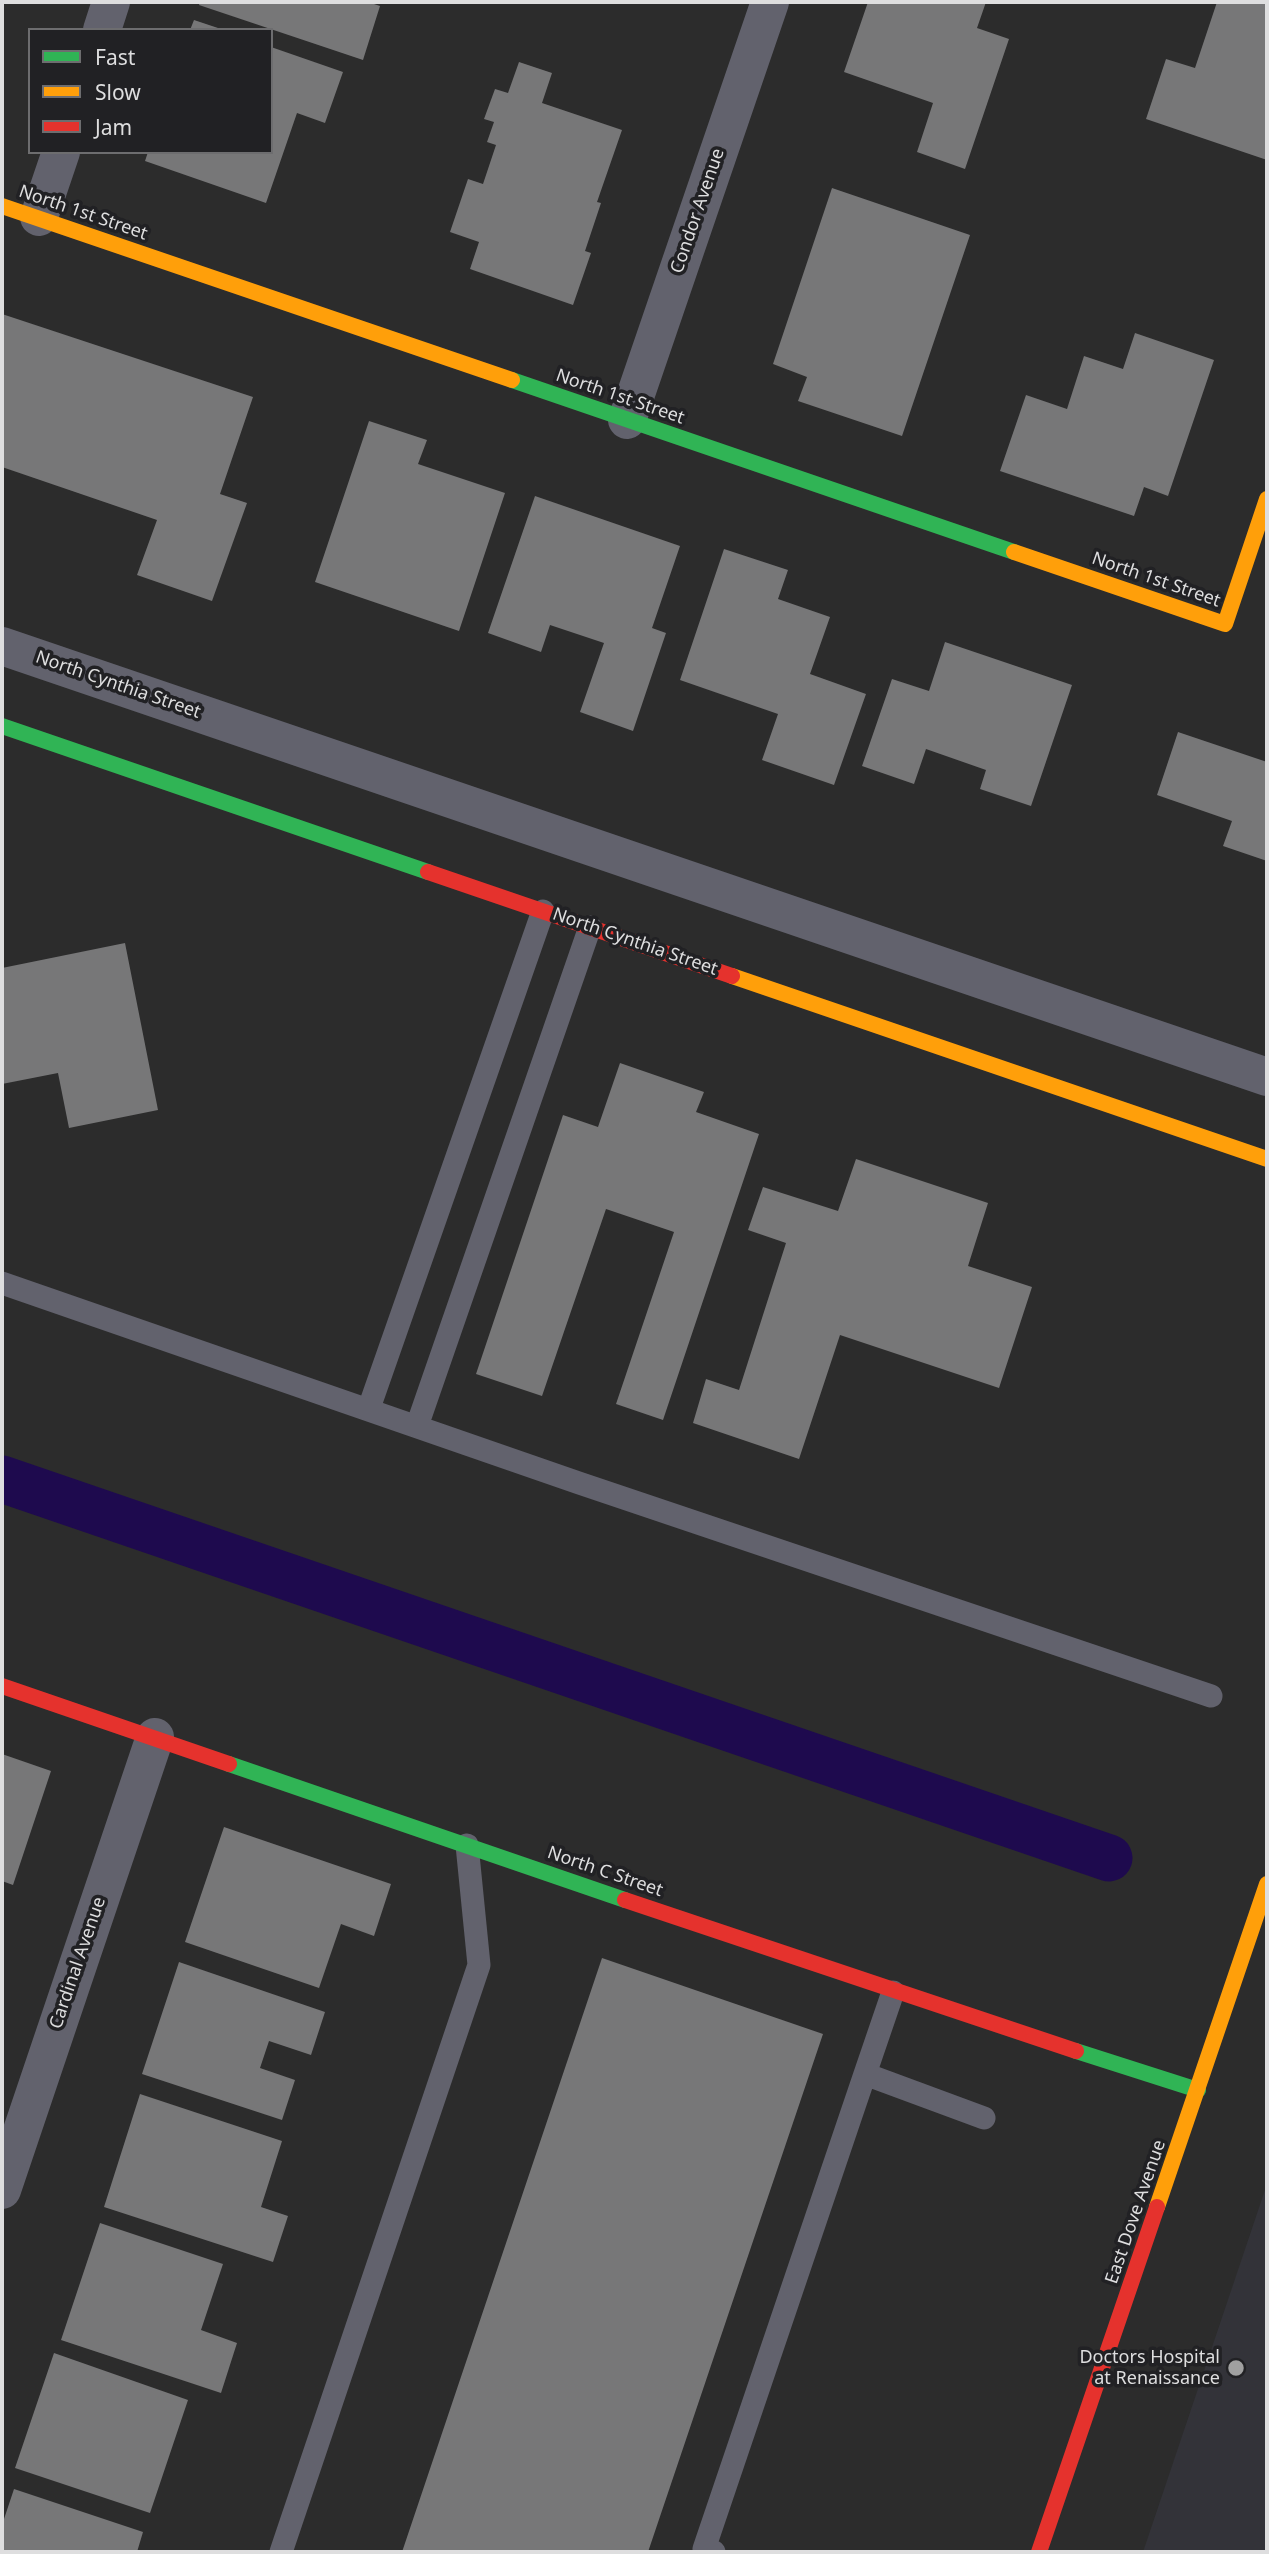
<!DOCTYPE html>
<style>
body{margin:0}
#map{position:relative;width:1269px;height:2554px;overflow:hidden;background:#2c2c2c;font-family:"Noto Sans",sans-serif}
canvas{display:block}
.frame{position:absolute;inset:0;border:4px solid #dededf;pointer-events:none}
.legend{position:absolute;left:28px;top:28px;width:245px;height:126px;box-sizing:border-box;background:#212124;border:2px solid #6d6d6f;margin:0;padding:9px 12px;list-style:none;font-size:21px;color:#dededf}
.legend li{display:flex;align-items:center;gap:14px;height:35px}
.legend b{width:35px;border:2px solid #6d6d6f}
</style>
<div id="map">
<canvas width="1269" height="2554"></canvas>
<div class="frame"></div>
<ul class="legend">
<li><b style="height:9px;background:#30b455"></b>Fast</li>
<li><b style="height:9px;background:#ff9f0a"></b>Slow</li>
<li><b style="height:9px;background:#e5322d"></b>Jam</li>
</ul>
</div>
<script>
const context = document.querySelector('canvas').getContext('2d');
context.lineJoin = 'round';
function paint(path, color) { context.fillStyle = color; context.fill(path, 'evenodd'); }
function trace(path, color, width, dash) { context.strokeStyle = color; context.lineWidth = width; context.lineCap = dash ? 'butt' : 'round'; context.setLineDash(dash || []); context.stroke(path); }
function write(font, color, halo, rows, align = 'center') {
  context.font = font + ' "Noto Sans",sans-serif'; context.lineWidth = 7; context.setLineDash([]); context.textBaseline = 'middle'; context.strokeStyle = halo; context.fillStyle = color; for (const [text, x, y, turn = 0] of rows) {
    context.save(); context.translate(x, y); context.rotate((+turn || 0) * Math.PI / 180); context.textAlign = isNaN(turn) ? turn : align; if (halo) context.strokeText(text, 0, 0); context.fillText(text, 0, 0); context.restore();
  }
}
const built = new Path2D(`
 M1267 2184V2552H1143Z`);
const canal = new Path2D(`
 M2 1479 1109 1858`);
const building = new Path2D(`
 M200 2H368L380 6 363 60 199 5Z
 M868 2H986L977 28 1009 39 965 169 917 152 933 103 844 72Z
 M1217 2H1267V160L1146 119 1166 59 1195 68Z
 M194 20 221 29V30H190Z
 M271 47 343 72 325 123 297 113 266 203 145 161 148 152H271Z
 M519 62 552 73 542 103 622 130 597 202 601 203 585 251 591 253 573 305 470 269 479 242 450 232 468 179 483 184 496 145 487 142 494 122 484 119 495 89 508 93Z
 M832 188 970 235 902 436 798 401 807 377 773 364Z
 M2 314 253 397 220 494 247 503 212 601 137 575 157 520 2 467Z
 M1135 333 1214 360 1168 496 1144 487 1134 516 1000 471 1026 395 1067 409 1084 356 1123 369Z
 M369 421 427 440 418 464 505 493 459 631 315 582Z
 M535 496 680 546 652 628 666 633 633 731 580 712 604 643 550 625 541 652 488 633Z
 M724 549 788 570 778 599 830 617 810 674 866 694 834 785 762 760 778 714 680 680Z
 M945 642 1072 685 1031 806 980 789 986 770 926 749 914 784 862 766 892 679 929 691Z
 M1178 732 1267 762V861L1223 846 1232 821 1157 795Z
 M125 943 158 1110 69 1128 58 1073 2 1084V968Z
 M620 1063 704 1092 696 1112 759 1134 663 1420 616 1404 674 1232 606 1209 542 1396 476 1374 563 1115 598 1127Z
 M856 1159 988 1203 968 1266 1032 1287 999 1388 840 1335 799 1459 693 1423 706 1379 739 1390 786 1243 748 1230 763 1187 838 1211Z
 M2 1754 51 1771 13 1885 2 1881Z
 M224 1827 391 1884 374 1936 341 1924 319 1988 185 1942Z
 M602 1958 823 2034 648 2552H402Z
 M179 1962 325 2012 311 2055 269 2041 260 2068 295 2080 282 2120 142 2074Z
 M140 2094 282 2141 261 2207 288 2216 273 2262 104 2207Z
 M100 2223 223 2264 201 2330 237 2343 221 2393 61 2340Z
 M54 2353 188 2400 150 2513 15 2468Z
 M14 2489 143 2532 137 2552H2V2525Z`);
const lane = new Path2D(`
 M2 1283 579 1483 1211 1696
 M369 1408 543 911
 M417 1426 590 927
 M865 2074 893 1992
 M281 2552 479 1965 467 1845
 M714 2552 704 2549 865 2074 984 2118`);
const street = new Path2D(`
 M102 30 111 2
 M39 217 61 152
 M627 420 770 2
 M2 646 1267 1077
 M2 2190 155 1737`);
const fast = new Path2D(`
 M512 380 1014 552
 M2 726 428 872
 M229 1764 625 1900
 M1076 2051 1198 2090`);
const slow = new Path2D(`
 M2 206 512 380
 M1014 552 1225 624 1267 499
 M732 976 1267 1159
 M1157 2207 1267 1884`);
const jam = new Path2D(`
 M428 872 732 976
 M2 1686 229 1764
 M625 1900 1076 2051
 M1039 2552 1157 2207`);
const markers = [
 [1236,2368,9,"#a0a0a0"]
];
const streetNames = [
 ["Condor Avenue",698,211,-71],
 ["North 1st Street",83,213,19],
 ["North 1st Street",620,397,19],
 ["North 1st Street",1156,580,19],
 ["North Cynthia Street",118,685,19],
 ["North Cynthia Street",635,942,19],
 ["North C Street",605,1872,19],
 ["Cardinal Avenue",78,1963,-71],
 ["East Dove Avenue",1136,2212,-71]
];
const poiNames = [
 ["Doctors Hospital",1220,2358],
 ["at Renaissance",1220,2379]
];
paint(built, '#333339');
trace(canal, '#1e0a4e', 47);
paint(building, '#777778');
trace(lane, '#62626d', 23);
trace(street, '#62626d', 38);
trace(fast, '#30b455', 16);
trace(slow, '#ff9f0a', 16);
trace(jam, '#e5322d', 16);
for (const [x, y, r, color] of markers) { const dot = new Path2D(); dot.arc(x, y, r, 0, 2 * Math.PI); context.fillStyle = color; context.fill(dot); trace(dot, '#212124', 2.5); }
write('18px', '#dededf', '#212124', streetNames);
write('18px', '#dededf', '#212124', poiNames, 'right');
</script>
